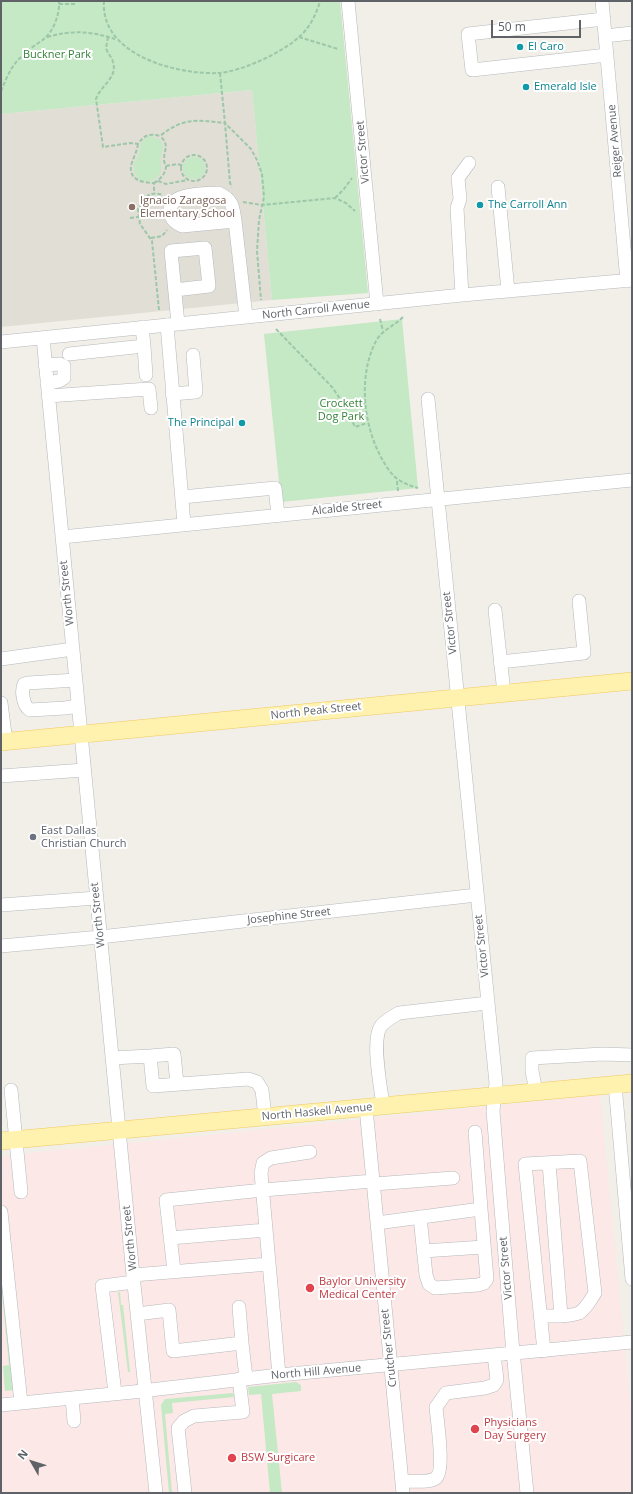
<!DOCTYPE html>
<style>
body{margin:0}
#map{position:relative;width:633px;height:1494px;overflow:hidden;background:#f1efe8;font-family:"Open Sans",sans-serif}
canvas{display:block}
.frame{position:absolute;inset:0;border:2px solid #5f6368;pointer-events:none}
.north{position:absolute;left:12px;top:1442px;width:40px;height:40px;-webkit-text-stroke:3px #fff;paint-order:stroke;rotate:309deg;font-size:11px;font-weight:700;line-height:16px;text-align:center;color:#5f6368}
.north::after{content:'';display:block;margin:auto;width:14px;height:18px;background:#5f6368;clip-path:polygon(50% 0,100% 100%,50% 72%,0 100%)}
.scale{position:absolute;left:491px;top:20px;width:90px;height:18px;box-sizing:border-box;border:2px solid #5f6368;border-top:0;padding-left:5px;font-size:12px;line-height:14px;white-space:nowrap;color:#5f6368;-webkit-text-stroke:3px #fff;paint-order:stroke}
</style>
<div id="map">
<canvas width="633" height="1494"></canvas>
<div class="frame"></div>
<div class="north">N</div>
<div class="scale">50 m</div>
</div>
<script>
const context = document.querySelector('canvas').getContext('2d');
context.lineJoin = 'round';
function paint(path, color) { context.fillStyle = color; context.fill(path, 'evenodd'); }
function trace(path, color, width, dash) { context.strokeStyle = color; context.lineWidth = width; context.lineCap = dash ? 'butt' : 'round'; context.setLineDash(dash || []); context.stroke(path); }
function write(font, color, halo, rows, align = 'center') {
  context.font = font + ' "Open Sans",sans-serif'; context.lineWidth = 4; context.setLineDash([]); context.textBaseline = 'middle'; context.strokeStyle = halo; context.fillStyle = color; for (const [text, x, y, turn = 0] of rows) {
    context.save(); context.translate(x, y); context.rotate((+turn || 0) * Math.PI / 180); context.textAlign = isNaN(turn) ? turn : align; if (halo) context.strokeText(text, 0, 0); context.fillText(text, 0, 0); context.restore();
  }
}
const education = new Path2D(`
 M252 90 272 300 1 327V114Z`);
const medical = new Path2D(`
 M600 1095 632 1421V1493H1V1156Z`);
const green = new Path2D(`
 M1 1H340L368 293 272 300 252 90 1 114Z
 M151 136 159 139C168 149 159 152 161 162 165 187 133 187 134 167 134 162 138 158 139 153 141 144 141 139 151 136Z
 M183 168a11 11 0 1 1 22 0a11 11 0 1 1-22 0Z
 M402 319 418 488 281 502 264 334Z
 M1 1268 15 1390 5 1391 3 1366 9 1365 1 1283Z
 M118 1292H120L121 1305H123L130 1372H128Z
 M296 1382 301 1385V1391L272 1394 282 1493H270L261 1394 249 1395 248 1387Z
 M233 1393 234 1397 172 1403 173 1413 165 1414 172 1493H169L161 1405 165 1399Z`);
const path = new Path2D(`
 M104 1C100 55 177 75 219 73 242 71 282 53 299 37 309 29 317 13 320 1
 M59 4H76
 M47 37C73 30 90 31 115 39
 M108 37 106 48C107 53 112 57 113 62 118 78 100 86 96 99L103 147 130 143 138 144C144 135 150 133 160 136 184 117 196 120 225 123L230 183 232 187
 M299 37 338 49
 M220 73 225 123 251 149 257 160 262 174 264 197 259 220 257 251 261 300
 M1 91C6 79 11 66 21 57 28 49 38 44 45 38 54 30 60 13 59 1
 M138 144C137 152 133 158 131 166 129 180 143 183 154 183V193
 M181 168a13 13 0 1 1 26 0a13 13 0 1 1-26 0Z
 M166 166 177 164 181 165
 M158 181 166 184 188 180
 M154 183C160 180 166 173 166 166 165 164 164 162 164 160 164 149 170 145 160 136
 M335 198 344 189 352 178
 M243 202 262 205 335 198 346 203 355 211
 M182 212 204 210
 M130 218 158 214
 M151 238 162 236 167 230
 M159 310 152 241 140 224 138 209C145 198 148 190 163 195
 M403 317C394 326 382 330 376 341 358 376 363 425 382 459 386 466 391 475 399 480 405 484 411 486 418 488
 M380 319 383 331
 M276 329 332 387 345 406 365 403
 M345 406 355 427 367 423
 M398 491 397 482 398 480`);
const minor = new Path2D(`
 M348 1 377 304
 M602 1 627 281
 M604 19 468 34 472 70 607 55
 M605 36 632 33
 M498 187 508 291
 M218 193C233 200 233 206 235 221L182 226C176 223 171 220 170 212 168 192 206 194 218 193Z
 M235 221 246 317
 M175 290 209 286 205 248 171 251 178 324
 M462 295 457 208 460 199 458 178 469 163
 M167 325 184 524
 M43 338 133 1275 156 1493
 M1 342 462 295 632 280
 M144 346 146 375
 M69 354 144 346 142 327
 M45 365 60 364 64 366V378L59 381 47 383
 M172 394 196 392 193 355
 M48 396 149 389 151 408
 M428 399 496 1083 493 1111 512 1341 527 1493
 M182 497 275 488 278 515
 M62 537 632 480
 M495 610 504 693
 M1 659 73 649
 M500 662 584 653 579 601
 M76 680 28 683 24 684C21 691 23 706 30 710L65 708 78 706
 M1 703 6 742
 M1 776 84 770
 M1 905 97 898
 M1 946 100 937 477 895
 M150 1056 174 1054 177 1084
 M112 1058 150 1056 153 1086 248 1079 257 1082 262 1090 265 1117
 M615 1084 632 1279
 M11 1090 21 1192
 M536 1092 532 1071V1058L603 1054 632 1055
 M383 1106C381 1088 371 1040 381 1026 386 1020 392 1017 399 1013L488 1003
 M366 1108 403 1493
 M549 1163 561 1316
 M374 1184 453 1178
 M1 1212 21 1403
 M420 1217 426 1275 429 1284 435 1288 478 1285 484 1283 487 1279 481 1209
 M377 1223 481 1209 475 1132
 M170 1238 266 1230
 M423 1251 484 1247
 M174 1271 166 1200 263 1190 373 1181
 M133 1275 269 1264
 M239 1307 242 1343
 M137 1314 169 1310 173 1351 242 1343 246 1378
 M541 1316C551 1316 569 1317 579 1313 586 1309 591 1299 595 1293L580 1161 525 1164 544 1351
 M279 1375 261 1173 263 1163 271 1158 310 1152
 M115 1393 102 1286 134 1282
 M72 1398 74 1421
 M1 1405 133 1392 279 1375 632 1342
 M402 1481C410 1481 430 1483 436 1478 445 1471 437 1420 436 1407L446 1393 485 1388 494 1385 497 1380 494 1355
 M185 1493 178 1428 184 1421 194 1416 243 1412 239 1379`);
const major = new Path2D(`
 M1 742 632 681
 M1 1141 632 1083`);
const markers = [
 [520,47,4,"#0f9aa8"],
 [526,87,4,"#0f9aa8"],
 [480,205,4,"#0f9aa8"],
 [132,207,4,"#8d6e63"],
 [242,423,4,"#0f9aa8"],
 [33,837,4,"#6b7280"],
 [310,1288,5,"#e0444e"],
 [475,1429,5,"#e0444e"],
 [232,1458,5,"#e0444e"]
];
const cultureNames = [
 ["El Caro",528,47],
 ["Emerald Isle",534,87],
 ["The Carroll Ann",488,205],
 ["The Principal",234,423,"right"]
];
const parkNames = [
 ["Buckner Park",57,55],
 ["Crockett",341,404],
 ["Dog Park",341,417]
];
const streetNames = [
 ["Reiger Avenue",615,141,-95],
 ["Victor Street",363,152,-95],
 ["North Carroll Avenue",316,310,-6],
 ["Alcalde Street",347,508,-6],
 ["Worth Street",67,593,-96],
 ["Victor Street",450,623,-96],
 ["North Peak Street",316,711,-6],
 ["Worth Street",98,915,-96],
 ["Josephine Street",289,916,-6],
 ["Victor Street",482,946,-96],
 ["North Haskell Avenue",317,1112,-5],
 ["Worth Street",130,1238,-96],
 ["Victor Street",506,1268,-95],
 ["Crutcher Street",389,1348,-96],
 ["North Hill Avenue",316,1372,-5]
];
const educationNames = [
 ["Ignacio Zaragosa",140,201],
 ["Elementary School",140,214]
];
const worshipNames = [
 ["East Dallas",41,831],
 ["Christian Church",41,844]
];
const healthNames = [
 ["Baylor University",319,1282],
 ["Medical Center",319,1295],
 ["Physicians",484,1423],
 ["Day Surgery",484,1436],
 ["BSW Surgicare",241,1458]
];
paint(education, '#e1ded6');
paint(medical, '#fce8e6');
paint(green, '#c5e8c5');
trace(minor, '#b5b8bc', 14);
trace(major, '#f2c960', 18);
trace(path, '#9cc7a9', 2, [4, 2]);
trace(minor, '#fff', 13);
trace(major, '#fff2af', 17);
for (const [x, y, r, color] of markers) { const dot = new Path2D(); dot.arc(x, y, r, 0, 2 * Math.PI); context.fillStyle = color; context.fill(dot); trace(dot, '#fff', 1.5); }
write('11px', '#0d838f', '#fff', cultureNames, 'left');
write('11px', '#348238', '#fff', parkNames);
write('11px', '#5f6368', '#fff', streetNames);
write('11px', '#785e54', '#fff', educationNames, 'left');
write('11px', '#5b616d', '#fff', worshipNames, 'left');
write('11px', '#be3a42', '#fff', healthNames, 'left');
</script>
